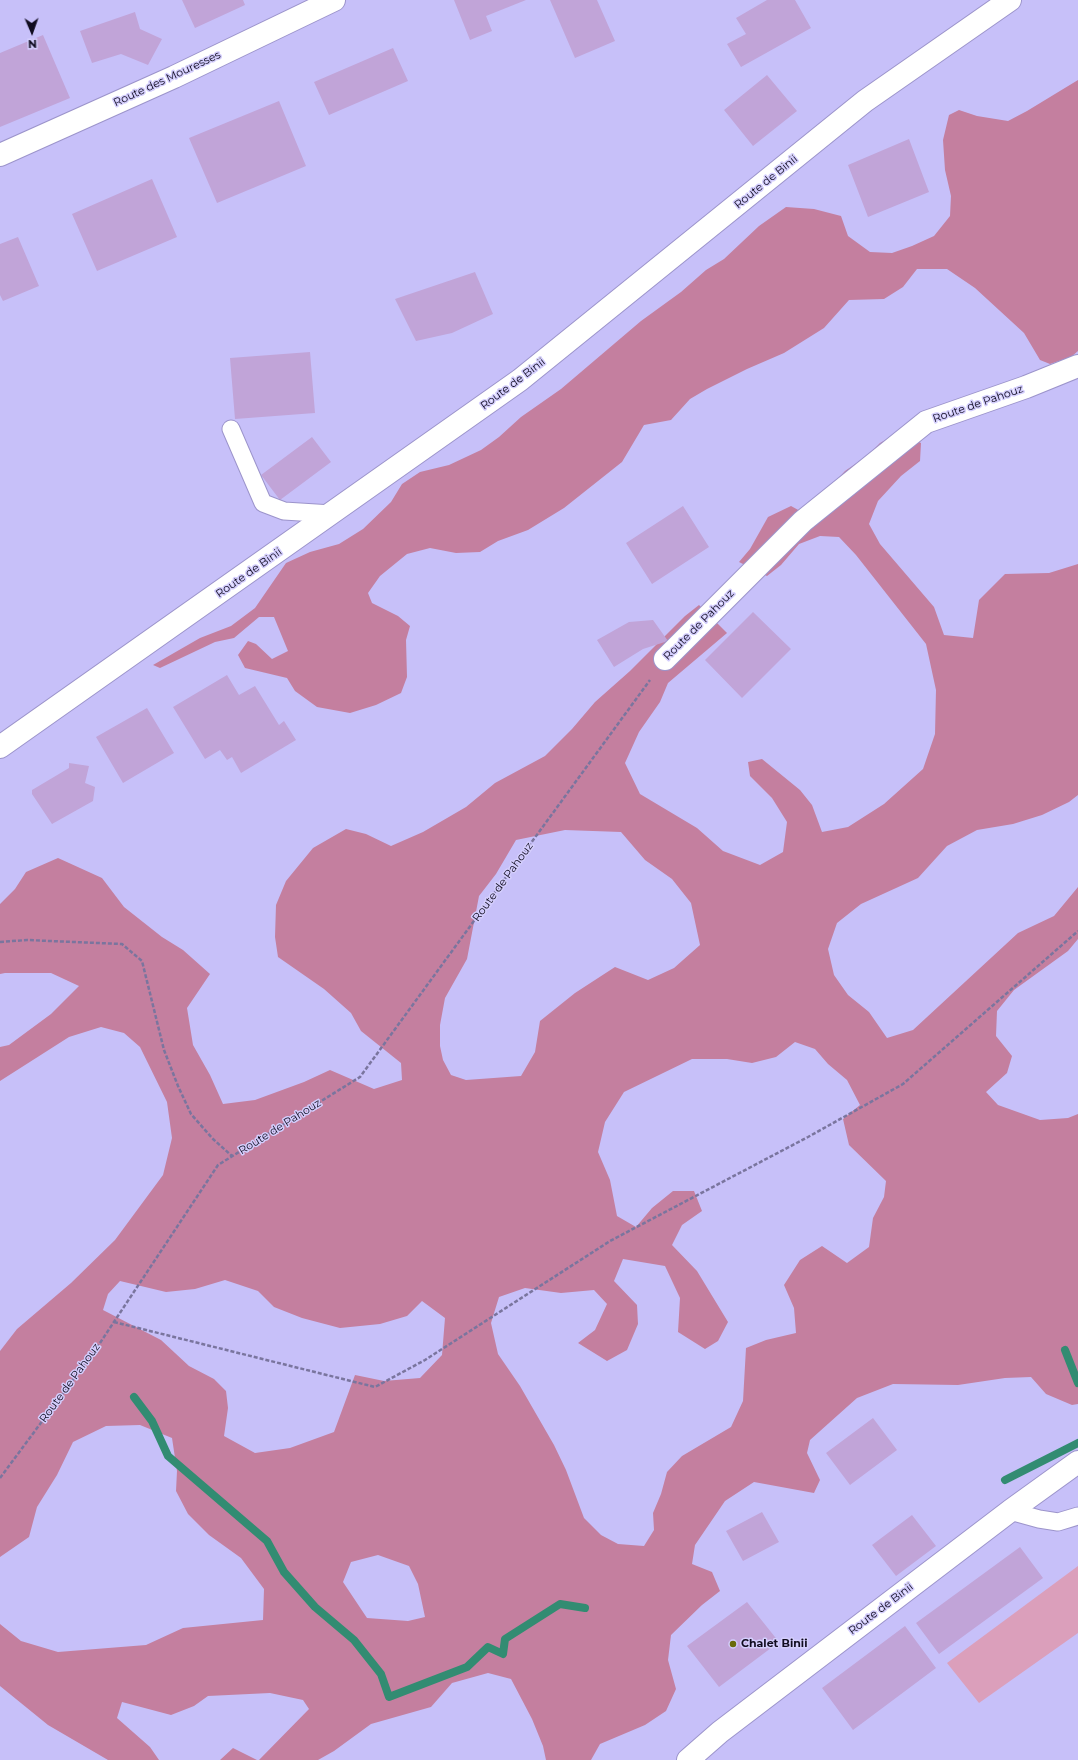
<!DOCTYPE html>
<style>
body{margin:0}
#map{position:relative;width:1078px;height:1760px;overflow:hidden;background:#c7c0f9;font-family:Montserrat,sans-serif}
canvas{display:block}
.north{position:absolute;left:12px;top:12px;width:40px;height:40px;-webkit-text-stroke:3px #d4cefd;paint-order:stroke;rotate:178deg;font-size:11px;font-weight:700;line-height:16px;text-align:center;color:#100c20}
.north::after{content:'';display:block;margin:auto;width:14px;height:18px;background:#100c20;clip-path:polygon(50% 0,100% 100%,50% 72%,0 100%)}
</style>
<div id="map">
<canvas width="1078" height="1760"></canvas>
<div class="north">N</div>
</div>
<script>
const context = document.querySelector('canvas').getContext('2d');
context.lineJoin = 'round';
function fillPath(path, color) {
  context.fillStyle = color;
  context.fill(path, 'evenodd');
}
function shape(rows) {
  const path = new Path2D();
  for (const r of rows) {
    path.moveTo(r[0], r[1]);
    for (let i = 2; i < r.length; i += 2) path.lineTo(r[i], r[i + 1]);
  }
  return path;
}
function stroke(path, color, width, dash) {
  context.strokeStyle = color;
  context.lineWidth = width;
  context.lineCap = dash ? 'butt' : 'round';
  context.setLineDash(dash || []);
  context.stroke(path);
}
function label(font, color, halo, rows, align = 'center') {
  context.font = font + ' Montserrat,sans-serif';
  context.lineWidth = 3;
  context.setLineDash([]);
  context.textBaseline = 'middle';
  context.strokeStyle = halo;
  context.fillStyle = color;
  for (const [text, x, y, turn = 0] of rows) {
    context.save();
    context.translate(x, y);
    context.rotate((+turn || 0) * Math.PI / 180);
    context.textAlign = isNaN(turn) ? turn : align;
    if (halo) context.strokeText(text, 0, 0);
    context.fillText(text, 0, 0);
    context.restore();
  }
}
fillPath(shape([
 [1078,1566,1078,1633,979,1703,947,1663]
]), '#db9fbb');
fillPath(shape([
 [1078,80,1078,351,1071,357,1050,364,1040,360,1024,333,975,288,947,269,917,269,903,287,884,299,849,300,824,328,784,353,747,369,707,389,690,399,671,420,644,425,622,462,564,508,528,530,498,541,480,552,456,553,430,548,407,554,380,576,368,593,372,603,398,616,410,626,406,640,407,677,401,693,376,705,350,713,317,707,295,691,287,678,245,668,238,655,248,641,256,644,272,659,288,651,274,617,259,617,234,638,215,642,160,668,153,665,200,638,231,626,255,608,286,563,310,552,339,544,363,529,391,502,402,484,420,472,449,465,481,450,499,437,521,417,561,389,641,321,681,292,706,270,724,259,759,226,786,207,814,209,841,216,848,236,870,252,892,253,912,246,934,236,950,216,951,196,945,170,943,140,949,115,959,110,977,116,1008,121,1027,111],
 [900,432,921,443,920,461,901,476,878,501,869,524,880,544,934,607,944,635,973,638,979,600,1005,574,1049,573,1078,564,1078,795,1069,802,1042,815,1013,824,977,830,947,846,918,878,861,904,837,923,828,949,834,975,848,995,869,1012,887,1038,913,1030,1018,933,1054,916,1078,887,1078,939,1068,951,1014,990,997,1011,996,1036,1012,1056,1007,1073,986,1092,998,1105,1040,1120,1068,1118,1078,1114,1078,1404,1072,1405,1046,1394,1031,1377,1005,1378,958,1385,893,1384,857,1398,810,1440,807,1453,820,1480,814,1493,754,1482,725,1501,695,1545,692,1564,712,1572,720,1591,702,1605,671,1635,668,1660,676,1689,666,1711,645,1725,600,1744,591,1760,546,1760,543,1746,532,1719,511,1679,488,1673,452,1683,431,1707,371,1724,334,1751,318,1760,259,1760,309,1709,303,1700,270,1693,208,1696,194,1706,171,1715,122,1702,117,1718,150,1747,159,1760,108,1760,48,1725,0,1686,0,1624,21,1641,58,1652,146,1645,183,1628,263,1620,264,1589,241,1558,209,1535,188,1514,176,1491,177,1471,172,1438,140,1425,106,1426,73,1442,57,1475,37,1507,29,1537,0,1557,0,1351,17,1329,71,1283,115,1240,163,1175,172,1138,167,1102,140,1047,124,1033,101,1027,69,1037,0,1081,0,1047,9,1045,51,1014,79,986,51,973,5,973,0,974,0,904,15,889,26,872,58,858,102,878,124,907,162,937,183,950,210,974,187,1008,193,1045,210,1075,223,1104,255,1100,304,1082,330,1070,374,1089,402,1080,401,1063,361,1031,351,1013,324,989,278,957,275,937,276,905,286,881,313,848,346,829,366,834,391,846,423,832,466,807,495,783,545,756,572,729,595,702,630,671,685,616,699,605,727,633,668,683,660,702,639,732,625,763,640,794,697,828,723,851,760,865,783,852,787,822,772,798,750,776,748,762,762,759,800,790,812,805,822,832,848,827,884,804,923,769,935,734,936,690,926,644,856,555,839,537,820,536,799,544,781,565,767,576,739,562,750,549,768,517,791,506,820,522,832,510,835,482,845,471,867,456,880,443],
 [565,830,621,832,645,860,672,879,691,903,700,945,674,968,648,980,615,967,575,993,540,1021,535,1052,521,1076,466,1080,451,1075,443,1060,440,1046,440,1025,445,998,467,959,479,896,496,874,516,840],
 [795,1042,815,1049,828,1064,847,1080,860,1105,843,1119,849,1145,886,1181,884,1197,873,1218,869,1247,847,1263,822,1246,800,1260,784,1285,794,1308,796,1333,766,1340,746,1348,743,1401,731,1427,682,1456,667,1472,661,1494,653,1513,654,1530,644,1546,618,1544,601,1535,584,1518,566,1470,554,1445,520,1386,498,1354,491,1323,499,1297,525,1288,561,1293,594,1290,607,1304,595,1330,578,1343,607,1361,627,1350,638,1324,637,1305,614,1281,623,1259,665,1266,680,1298,678,1332,705,1349,718,1341,728,1322,697,1271,672,1245,682,1225,702,1211,694,1191,673,1191,652,1208,636,1227,617,1216,610,1180,598,1152,605,1122,624,1092,692,1059,727,1059,752,1063,776,1057],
 [225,1280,258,1291,274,1307,302,1318,340,1328,380,1324,407,1316,422,1301,445,1318,442,1355,420,1378,384,1381,355,1375,334,1432,290,1448,255,1453,224,1436,228,1408,226,1391,214,1379,189,1366,161,1340,103,1310,108,1294,120,1281,166,1292,195,1289],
 [378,1555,409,1566,418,1584,425,1617,408,1621,367,1618,343,1582,351,1562],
 [233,1748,257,1760,220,1760]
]), '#c47f9f');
stroke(shape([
 [1065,1350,1078,1383],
 [134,1397,152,1421,168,1456,267,1541,284,1572,315,1607,354,1640,381,1674,389,1697,467,1667,488,1647,503,1654,505,1639,560,1604,585,1608],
 [1005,1480,1078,1443]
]), '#328c72', 8);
fillPath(shape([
 [182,0,243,0,245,5,195,28],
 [454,0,526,0,486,16,492,31,470,40],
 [550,0,597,0,615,41,575,58],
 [767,0,795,0,811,28,741,67,727,44,746,34,736,18],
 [135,12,140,29,162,39,148,65,121,54,92,63,80,31],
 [43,35,70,98,0,127,0,53],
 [393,48,408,81,329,115,314,82],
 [767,75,797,111,753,146,724,110],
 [279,101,306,166,217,203,189,138],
 [909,139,929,192,868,217,848,165],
 [152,179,177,237,97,271,72,214],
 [18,237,39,286,3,301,0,295,0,244],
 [475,272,493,314,452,333,416,341,395,299],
 [310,352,315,413,235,419,230,358],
 [312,437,331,462,280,500,261,475],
 [683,506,709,547,652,584,626,543],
 [753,612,791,649,742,698,705,660],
 [653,620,668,641,643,649,614,667,597,640,629,622],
 [227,675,239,695,255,686,279,725,284,721,296,740,241,773,232,757,227,760,220,750,205,759,173,707],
 [147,708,174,753,123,783,96,737],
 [69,763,89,766,85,783,95,787,93,801,52,824,32,794,32,790,69,768],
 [873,1418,897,1450,850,1485,826,1453],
 [762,1512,779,1542,743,1561,726,1531],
 [912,1515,936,1546,896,1576,872,1545],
 [1020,1547,1043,1578,939,1654,916,1623],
 [747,1602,779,1642,719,1687,687,1646],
 [905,1626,936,1668,853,1730,822,1688]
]), '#c1a4d8');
const service = shape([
 [231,429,263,503,284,511,332,514],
 [1010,1511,1039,1519,1058,1522,1078,1516]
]);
const minor = shape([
 [0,155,174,77,334,0],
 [665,659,803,521,926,422,1026,387,1078,366]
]);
const tertiary = shape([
 [0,747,520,380,865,101,1010,0],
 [688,1760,720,1732,1010,1511,1078,1462]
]);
stroke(service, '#9c94cb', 19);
stroke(minor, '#9c94cb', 24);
stroke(tertiary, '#9c94cb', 24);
stroke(shape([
 [0,942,27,940,122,944,142,961,164,1050,178,1086,191,1114,213,1139,232,1156],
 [114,1322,375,1387,425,1360,610,1241,808,1137,903,1084,1078,931],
 [0,1478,98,1346,218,1165,360,1077,650,680]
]), '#7a759e', 2.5, [4, 2]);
stroke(service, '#fff', 17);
stroke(minor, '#fff', 22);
stroke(tertiary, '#fff', 22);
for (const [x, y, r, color] of [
 [733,1644,4,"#6a6b09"]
]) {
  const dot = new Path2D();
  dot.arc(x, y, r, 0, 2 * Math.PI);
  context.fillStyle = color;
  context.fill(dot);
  stroke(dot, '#d4cefd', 1.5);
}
label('11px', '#100c20', '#d4cefd', [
 ["Route des Mouresses",167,79,-25],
 ["Route de Binii",766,182,-39],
 ["Route de Binii",513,384,-37],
 ["Route de Pahouz",978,404,-19],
 ["Route de Binii",249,573,-35],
 ["Route de Pahouz",699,625,-45],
 ["Route de Pahouz",503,882,-54],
 ["Route de Pahouz",280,1127,-32],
 ["Route de Pahouz",70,1383,-54],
 ["Route de Binii",881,1609,-37]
]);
label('bold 11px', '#100c20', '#d4cefd', [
 ["Chalet Binii",741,1644]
], 'left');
</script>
